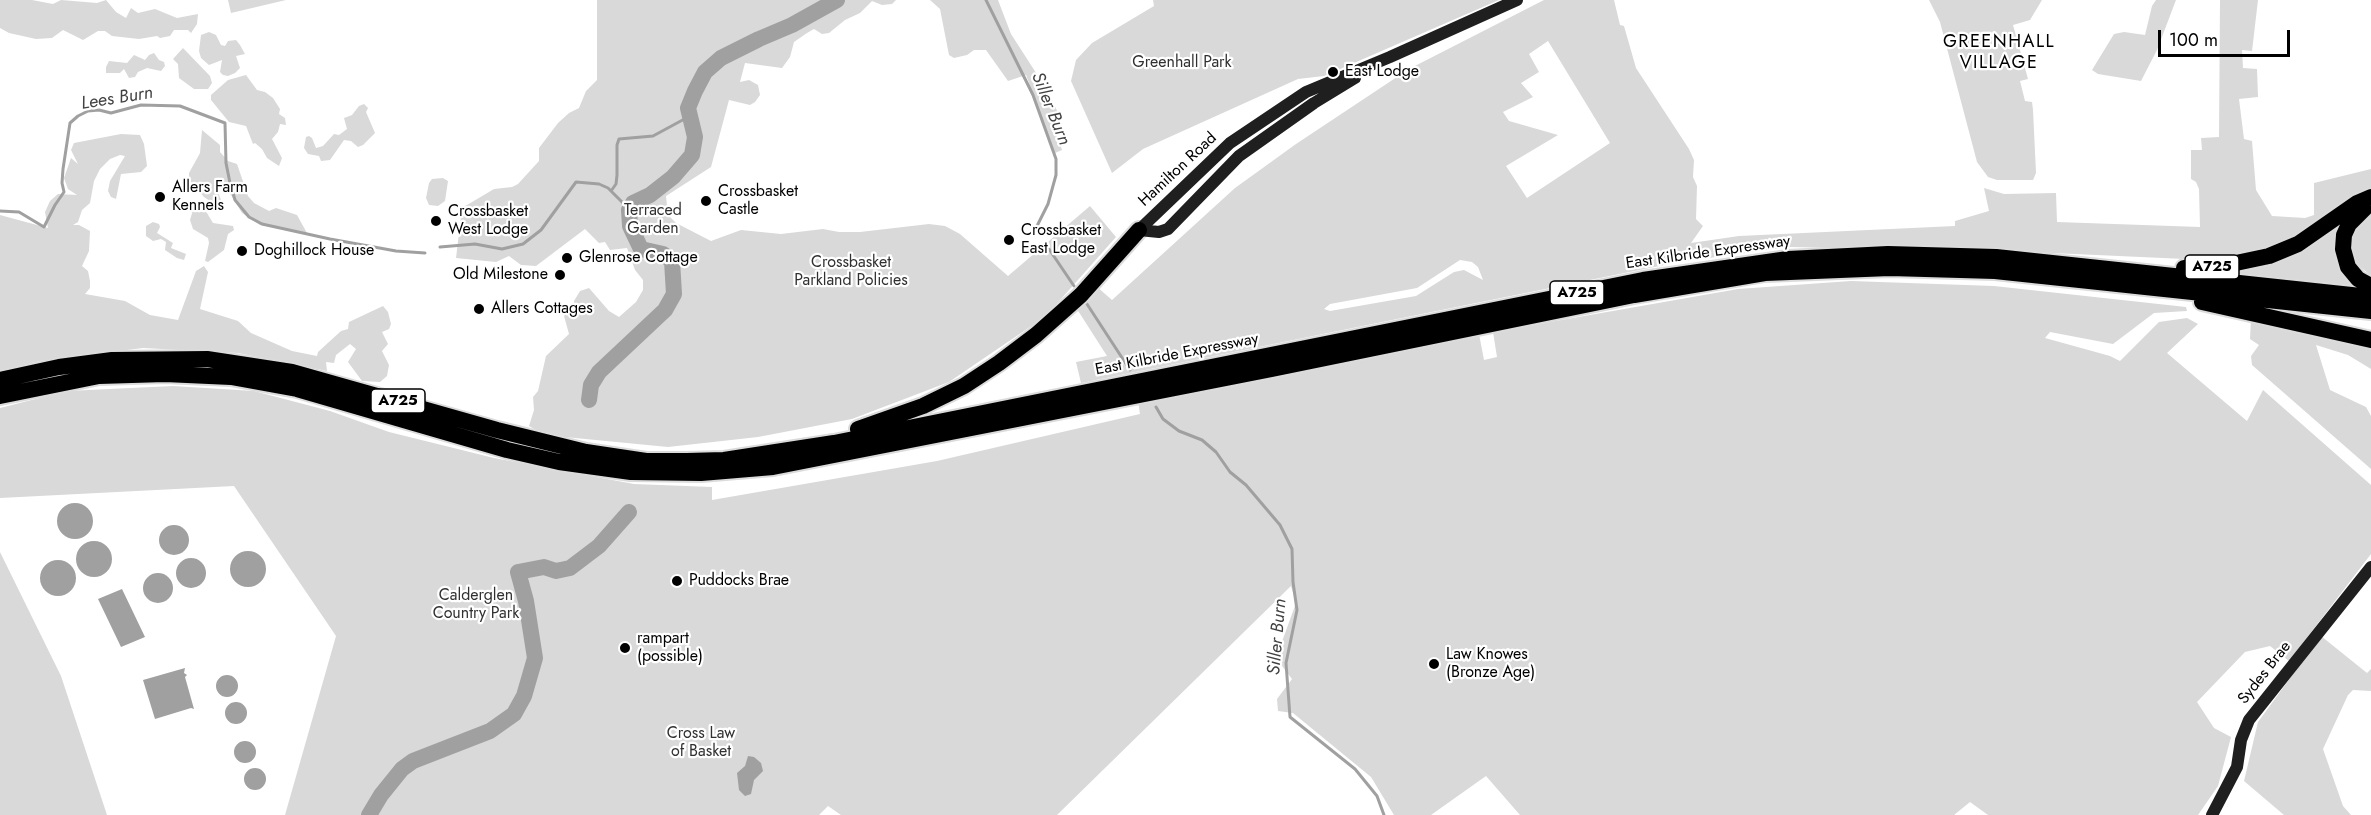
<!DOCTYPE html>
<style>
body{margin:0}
#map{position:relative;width:2371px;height:815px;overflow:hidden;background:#fff;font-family:Jost,sans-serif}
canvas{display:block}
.scale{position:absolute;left:2158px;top:30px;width:132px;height:27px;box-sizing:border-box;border:3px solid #000;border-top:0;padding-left:8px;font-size:18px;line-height:21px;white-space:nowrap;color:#000;-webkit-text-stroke:4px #fff;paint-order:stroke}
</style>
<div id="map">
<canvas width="2371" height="815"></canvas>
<div class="scale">100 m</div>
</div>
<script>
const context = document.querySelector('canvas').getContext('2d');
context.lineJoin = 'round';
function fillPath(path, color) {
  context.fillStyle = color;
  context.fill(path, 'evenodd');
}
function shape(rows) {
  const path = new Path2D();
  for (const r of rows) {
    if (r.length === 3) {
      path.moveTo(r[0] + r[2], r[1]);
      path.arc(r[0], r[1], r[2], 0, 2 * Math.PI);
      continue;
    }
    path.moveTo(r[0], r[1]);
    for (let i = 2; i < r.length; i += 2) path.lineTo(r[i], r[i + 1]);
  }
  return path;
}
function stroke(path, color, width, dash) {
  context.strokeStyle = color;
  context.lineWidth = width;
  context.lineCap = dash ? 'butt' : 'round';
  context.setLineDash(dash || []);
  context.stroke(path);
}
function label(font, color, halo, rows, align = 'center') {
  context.font = font + ' Jost,sans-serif';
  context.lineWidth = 4.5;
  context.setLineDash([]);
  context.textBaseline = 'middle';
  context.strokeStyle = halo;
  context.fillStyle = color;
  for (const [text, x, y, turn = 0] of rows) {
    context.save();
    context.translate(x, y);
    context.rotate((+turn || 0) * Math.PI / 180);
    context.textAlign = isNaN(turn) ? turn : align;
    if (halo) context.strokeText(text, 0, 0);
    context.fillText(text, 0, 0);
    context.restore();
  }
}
fillPath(shape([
 [0,0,32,0,53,4,61,0,97,3,106,0,116,12,126,18,131,8,138,13,155,9,177,18,198,14,197,24,191,33,188,30,174,30,170,36,160,38,157,36,139,39,112,36,105,31,98,31,83,40,63,30,52,38,36,39,9,33,0,28],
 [228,0,286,0,231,13],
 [597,0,896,0,892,4,882,5,872,1,860,13,845,20,829,33,822,34,814,29,807,33,794,42,790,57,782,68,745,63,740,82,749,80,758,85,760,95,755,102,750,105,729,100,711,167,666,196,668,215,676,223,711,241,741,230,781,234,823,229,839,232,860,232,929,224,945,226,960,234,1008,276,1090,206,1116,237,1046,316,949,382,852,419,758,437,668,447,544,435,529,426,534,410,533,397,538,391,546,356,569,334,564,316,568,309,576,310,574,301,580,291,589,288,609,311,619,317,636,302,643,290,643,280,635,270,627,248,610,250,605,242,599,243,585,229,536,266,521,265,509,256,496,262,456,258,462,208,494,189,512,187,518,184,539,161,539,148,558,123,569,113,579,108,586,91,597,80],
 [930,0,998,0,1011,34,1049,93,1058,113,1064,133,1057,135,1062,150,1055,153,1026,75,1008,81,986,50,974,50,967,55,954,58,949,55,940,9],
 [1153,0,1499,0,1324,76,1298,79,1143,149,1112,173,1071,81,1076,60,1092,43,1154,6],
 [1544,0,1614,0,1620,25,1624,26,1636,68,1689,149,1694,160,1693,177,1697,186,1696,219,1703,226,1691,243,1739,236,1955,226,1955,221,1989,211,1984,188,2004,194,2056,193,2057,222,2200,227,2199,189,2196,182,2191,179,2191,150,2202,150,2201,138,2219,137,2220,0,2258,0,2252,51,2242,50,2243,68,2257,69,2258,97,2239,99,2244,139,2252,141,2256,190,2272,216,2305,218,2314,215,2314,183,2371,169,2371,189,2298,235,2266,250,2221,259,2185,259,2030,252,1790,247,1679,262,1081,383,1076,362,1107,356,1075,306,1096,286,1112,300,1235,188,1296,144,1409,69],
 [1548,41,1610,143,1527,198,1506,166,1558,135,1509,121,1503,112,1533,97,1521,83,1539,72,1529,54],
 [1460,260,1472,262,1478,267,1483,280,1464,270,1454,272,1416,296,1330,311,1324,309,1330,304,1417,288],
 [1929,0,2042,0,2030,20,2013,25,2028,79,2020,81,2025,101,2032,102,2033,110,2036,173,2033,180,1997,180,1988,177,1977,162,1940,22],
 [2156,0,2176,0,2157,50,2141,81,2098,74,2092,70,2114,34,2124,32,2145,35,2152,6],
 [209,32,216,35,221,45,225,46,228,41,236,40,240,45,245,54,236,56,240,68,235,73,228,76,223,75,220,72,222,60,209,65,201,58,199,51,201,35],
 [183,48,210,76,212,83,208,89,194,89,179,78,178,64,173,59],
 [154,53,159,60,164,62,165,66,161,71,147,68,138,72,135,77,129,78,124,69,120,73,106,73,106,67,109,61,127,63,134,55,145,60,149,55],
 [246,75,257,90,265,92,273,98,280,109,279,114,285,118,286,125,280,124,278,132,272,139,282,158,279,166,267,158,262,149,255,143,253,144,246,126,229,122,211,100,211,95,228,80],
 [364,104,368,108,366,112,375,133,363,145,358,147,351,141,344,140,330,160,321,161,319,156,308,154,304,148,306,137,309,136,312,138,316,148,323,146,334,134,339,135,347,129,344,118,352,115,359,106],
 [202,130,220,145,220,152,228,161,237,164,248,196,254,203,269,211,276,208,297,215,307,233,260,225,242,213,225,185,219,186,218,192,223,205,216,205,204,197,189,180,189,173,200,153],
 [121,134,140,135,144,144,147,166,141,172,121,174,116,199,111,197,108,191,110,181,125,156,120,155,110,159,100,169,94,181,90,203,82,210,78,222,73,225,79,225,90,231,89,251,82,266,88,271,90,281,90,288,85,294,125,301,150,315,178,320,196,271,204,266,208,272,200,309,238,321,251,333,292,351,317,356,318,352,341,331,348,329,349,322,383,306,388,312,391,324,389,329,382,332,388,344,382,351,389,365,387,376,380,382,362,381,348,362,356,349,350,344,336,355,334,363,326,362,327,371,238,353,143,348,40,361,0,371,0,215,48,228,45,212,50,201,58,194,77,195,68,189,64,178,71,158,78,164,71,150,74,143],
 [443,178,448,181,445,201,438,206,429,205,426,198,429,183,432,179],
 [200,208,207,213,213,223,233,226,234,230,228,234,224,250,208,262,205,261,209,243,208,238,193,229,190,220,193,210],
 [2371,215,2371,276,2355,262,2351,249,2352,239,2362,221],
 [2340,220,2358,282,2356,289,2222,274],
 [153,222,159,224,160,227,157,233,173,243,171,248,186,254,184,260,177,258,165,250,166,242,161,239,153,241,146,236,146,226],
 [1851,281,1994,286,2186,307,2187,311,2154,313,2113,344,2050,332,2045,338,2110,356,2120,361,2159,322,2187,318,2198,324,2167,353,2247,421,2263,390,2371,485,2371,554,2289,661,2270,646,2245,652,2197,702,2214,728,2231,737,2218,786,2198,815,1988,815,1970,802,1954,815,1520,815,1486,776,1431,815,1394,815,1371,777,1293,713,1278,711,1277,699,1292,679,1276,658,1296,603,1291,586,1057,815,841,815,828,806,819,815,285,815,336,636,234,486,0,498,0,408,67,391,173,386,254,391,330,411,389,432,494,458,634,484,712,487,712,500,937,461,1140,414,1138,401,1479,334,1484,360,1497,357,1493,332,1738,289],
 [2251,319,2371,347,2371,369,2348,355,2316,345,2330,390,2366,407,2371,416,2371,469,2252,365,2251,356,2259,345,2250,339],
 [0,552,61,676,107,815,0,815],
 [2321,636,2367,673,2371,669,2371,691,2353,690,2348,695,2323,749,2343,806,2351,815,2284,815,2244,781,2258,722]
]), '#d9d9d9');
fillPath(shape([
 [75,521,18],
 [174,540,15],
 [94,559,18],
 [248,569,18],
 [191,573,15],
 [58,578,18],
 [158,588,15],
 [122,589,145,637,121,647,98,599],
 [185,668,184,673,187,675,185,677,194,709,191,708,155,719,143,680],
 [227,686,11],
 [236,713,11],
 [245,752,11],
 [748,756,754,757,761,763,763,771,754,780,751,794,745,796,739,790,737,773,745,766],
 [255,779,11]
]), '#a0a0a0');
stroke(shape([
 [986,0,1033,95,1056,159,1056,175,1048,204,1037,226,1038,233],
 [611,191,616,184,617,175,617,145,619,139,653,136,690,116],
 [0,211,19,212,44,227,55,205,64,192,62,183,63,169,70,123,78,116,88,111,99,110,111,113,141,105,180,106,225,123,226,163,230,183,235,200,249,217,262,224,330,239,396,251,425,253],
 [440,247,475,244,502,249,523,244,541,230,576,182,599,184,608,188,623,203,633,203],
 [1049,249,1074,286],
 [1085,301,1130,370],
 [1156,407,1163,419,1179,431,1202,440,1216,452,1230,472,1246,485,1280,525,1292,549,1293,582,1297,610,1286,663,1290,717,1355,769,1377,796,1384,815]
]), '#a0a0a0', 3);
stroke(shape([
 [589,400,591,385,599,372,665,310,674,294,672,261,663,254,641,249,630,226,629,210,633,203,650,195,673,177,692,155,695,137,688,108,695,91,705,72,721,58,759,39,792,25,837,0],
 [369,815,381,795,402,769,413,761,490,731,514,714,524,696,535,658,526,601,518,572,544,567,556,571,570,568,599,546,629,512]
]), '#a0a0a0', 16);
const highway = shape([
 [2365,208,2349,224,2344,235,2343,249,2348,267,2358,279,2371,286],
 [2184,268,2217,267,2269,256,2298,244,2357,203,2371,197],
 [2202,302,2371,340],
 [0,380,59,367,112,360,207,359,292,372,497,430,586,452,646,461,687,461,724,460,834,443,1643,280,1788,259,1888,254,1996,257,2371,297],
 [0,396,99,376,165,374,231,377,297,389,507,450,559,462,631,472,701,473,773,467,1272,369,1634,295,1765,273,1890,268,1995,271,2371,311],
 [858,429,923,406,964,386,999,363,1036,335,1081,295,1139,230]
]);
stroke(highway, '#dbdbdb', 20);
stroke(shape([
 [1139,230,1230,143,1306,92,1390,57,1517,0],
 [1139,230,1159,232,1168,229,1239,156,1314,103,1355,78],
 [2212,815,2237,767,2241,740,2249,720,2371,567]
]), '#1f1f1f', 12);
stroke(highway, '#000', 16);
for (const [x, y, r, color] of [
 [1333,72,6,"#000"],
 [160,197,6,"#000"],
 [706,201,6,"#000"],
 [436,221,6,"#000"],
 [1009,240,6,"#000"],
 [242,251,6,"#000"],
 [567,258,6,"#000"],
 [560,275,6,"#000"],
 [479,309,6,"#000"],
 [677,581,6,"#000"],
 [625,648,6,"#000"],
 [1434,664,6,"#000"]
]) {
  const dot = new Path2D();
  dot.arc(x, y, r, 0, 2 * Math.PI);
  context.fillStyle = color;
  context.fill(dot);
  stroke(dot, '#fff', 2);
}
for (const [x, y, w] of [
 [2212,267,54],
 [1577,293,54],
 [398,401,54]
]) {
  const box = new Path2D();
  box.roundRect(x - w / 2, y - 12, w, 24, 4.5);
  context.fillStyle = '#fff';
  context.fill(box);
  stroke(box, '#000', 1.5);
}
label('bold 15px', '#000', null, [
 ["A725",2212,267],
 ["A725",1577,293],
 ["A725",398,401]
]);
label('16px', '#303030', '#fff', [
 ["Greenhall Park",1182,63],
 ["Terraced",653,211],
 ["Garden",653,229],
 ["Crossbasket",851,263],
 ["Parkland Policies",851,281],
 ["Calderglen",476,596],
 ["Country Park",476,614],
 ["Cross Law",701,734],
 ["of Basket",701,752]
]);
label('16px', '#000', '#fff', [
 ["East Lodge",1345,72],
 ["Allers Farm",172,188],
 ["Kennels",172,206],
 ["Crossbasket",718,192],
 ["Castle",718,210],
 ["Crossbasket",448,212],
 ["West Lodge",448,230],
 ["Crossbasket",1021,231],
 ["East Lodge",1021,249],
 ["Doghillock House",254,251],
 ["Glenrose Cottage",579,258],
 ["Old Milestone",548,275,"right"],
 ["Allers Cottages",491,309],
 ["Puddocks Brae",689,581],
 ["rampart",637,639],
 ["(possible)",637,657],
 ["Law Knowes",1446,655],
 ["(Bronze Age)",1446,673]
], 'left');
label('16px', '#000', '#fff', [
 ["Hamilton Road",1178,170,-43],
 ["East Kilbride Expressway",1708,253,-8],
 ["East Kilbride Expressway",1177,355,-11],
 ["Sydes Brae",2265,673,-52]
]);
context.letterSpacing = '1.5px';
label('18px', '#000', '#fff', [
 ["GREENHALL",1999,43],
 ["VILLAGE",1999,64]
]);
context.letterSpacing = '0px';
label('italic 18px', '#414141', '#fff', [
 ["Lees Burn",117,99,-9],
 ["Siller Burn",1050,109,68],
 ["Siller Burn",1278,637,-85]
]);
</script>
